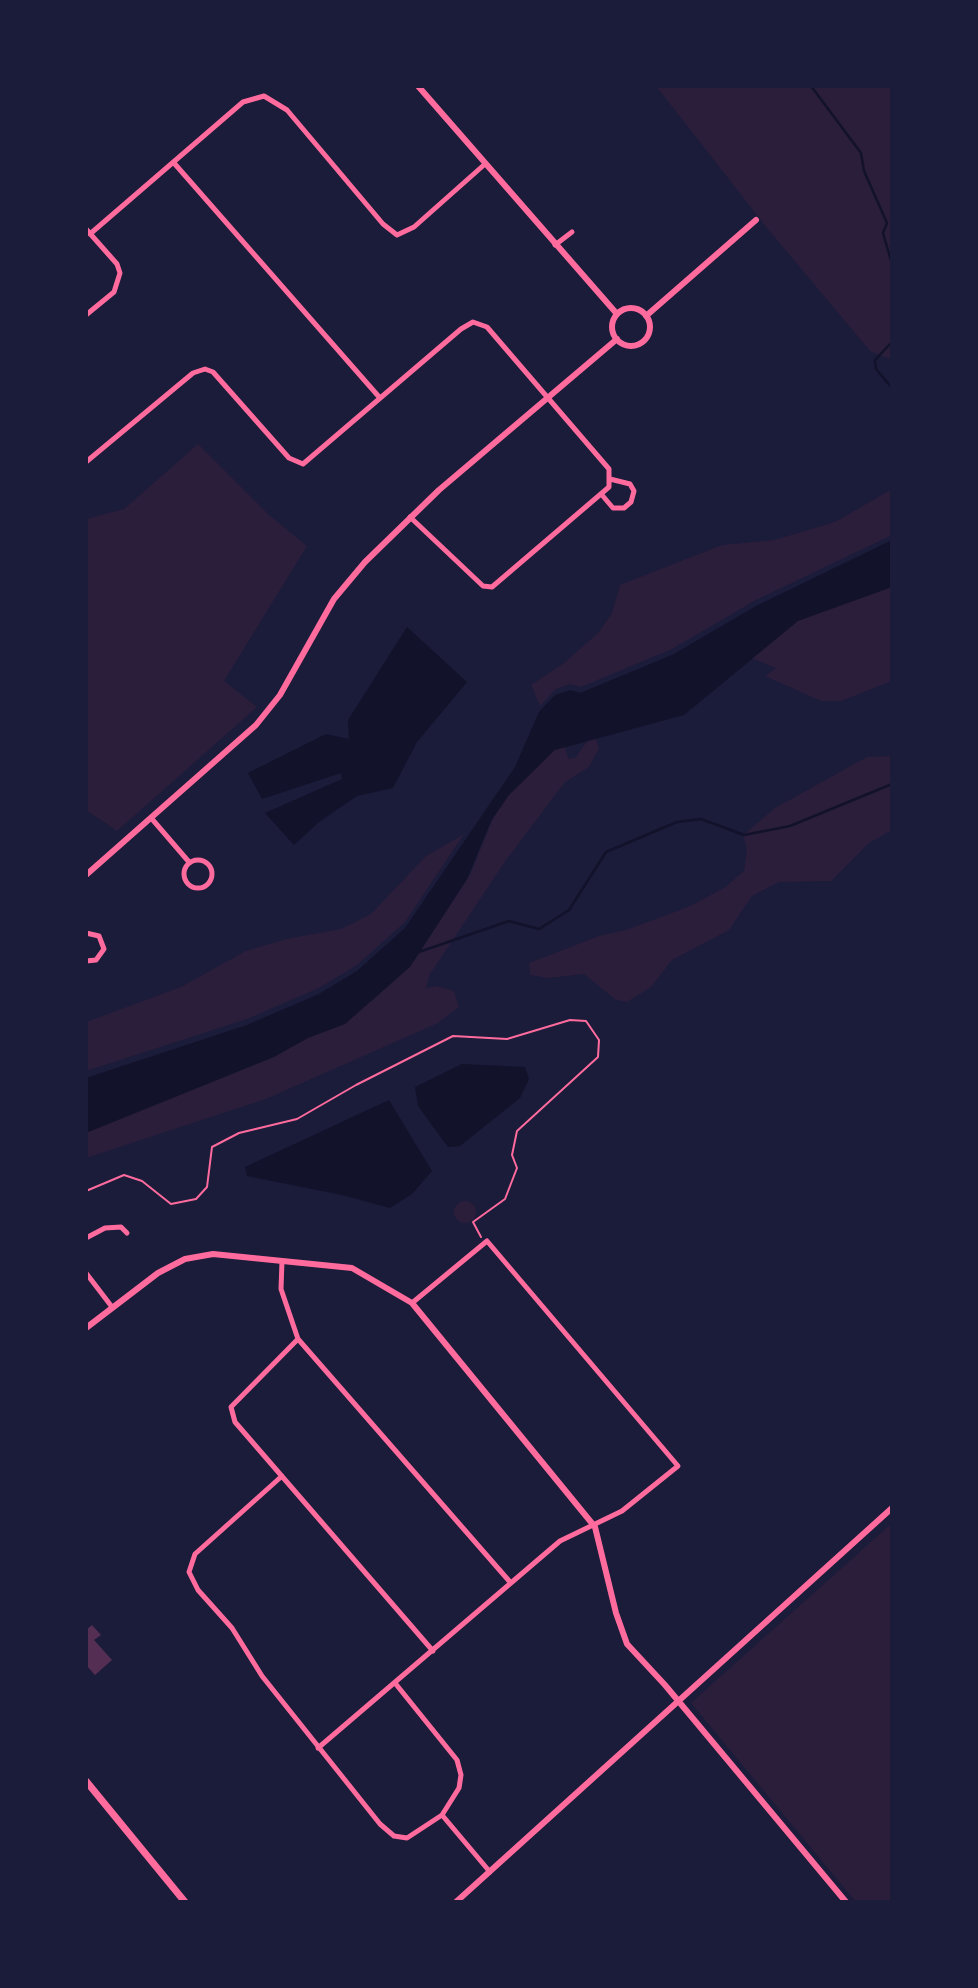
<!DOCTYPE html>
<style>
body{margin:0}
#map{position:relative;width:978px;height:1988px;overflow:hidden;background:#1b1b3a;font-family:Barlow,sans-serif}
canvas{display:block}
.frame{position:absolute;inset:0;border:88px solid #1b1b3a;pointer-events:none}
</style>
<div id="map">
<canvas width="978" height="1988"></canvas>
<div class="frame"></div>
</div>
<script>
const context = document.querySelector('canvas').getContext('2d');
context.lineJoin = 'round';
function fillPath(path, color) {
  context.fillStyle = color;
  context.fill(path, 'evenodd');
}
function shape(rows) {
  const path = new Path2D();
  for (const r of rows) {
    if (r.length === 3) {
      path.moveTo(r[0] + r[2], r[1]);
      path.arc(r[0], r[1], r[2], 0, 2 * Math.PI);
      continue;
    }
    path.moveTo(r[0], r[1]);
    for (let i = 2; i < r.length; i += 2) path.lineTo(r[i], r[i + 1]);
  }
  return path;
}
function stroke(path, color, width, dash) {
  context.strokeStyle = color;
  context.lineWidth = width;
  context.lineCap = dash ? 'butt' : 'round';
  context.setLineDash(dash || []);
  context.stroke(path);
}
fillPath(shape([
 [656,86,892,86,890,359,870,351,767,228],
 [198,444,269,515,307,546,224,681,257,707,117,831,86,810,86,519,124,509],
 [892,489,892,535,756,600,672,649,581,687,570,684,556,689,540,706,531,685,564,663,599,632,612,613,620,585,722,545,774,540,835,522],
 [892,582,892,681,841,701,821,701,765,676,776,668,748,657,799,617],
 [595,735,599,748,589,767,565,782,504,863,430,974,426,988,436,986,454,991,459,1007,438,1023,266,1099,86,1158,86,1131,373,1000,413,962,470,875,494,816,511,791,556,746,564,746,569,759,575,758,591,736],
 [892,756,892,830,869,843,831,881,779,882,752,896,729,930,672,960,651,987,627,1002,616,1000,584,974,549,978,530,975,529,963,599,936,626,930,688,907,724,888,744,871,747,849,743,835,775,808,867,757],
 [464,834,405,922,357,965,319,988,247,1019,86,1071,86,1022,181,987,246,951,286,939,341,929,371,914,426,856],
 [465,1212,11],
 [892,1523,892,1902,856,1902,691,1703]
]), '#2a1e3b');
fillPath(shape([
 [892,540,892,587,798,621,684,715,555,750,509,795,491,821,467,879,410,967,345,1024,308,1038,274,1057,86,1133,86,1078,247,1025,319,994,357,971,405,928,515,767,539,712,555,695,570,690,580,693,672,655,756,606],
 [407,627,467,682,417,742,393,788,357,796,319,822,294,845,265,813,342,779,341,773,262,799,248,773,326,734,349,739,348,720],
 [462,1064,525,1067,529,1079,520,1098,460,1146,448,1147,418,1106,415,1087],
 [389,1100,432,1171,412,1194,390,1208,342,1195,247,1176,245,1167]
]), '#12122b');
stroke(shape([
 [811,86,861,153,864,171,887,223,883,233,892,264],
 [892,342,875,360,876,369,892,388],
 [416,953,509,921,539,929,569,910,606,852,677,822,701,819,744,835,790,826,892,784]
]), '#12122b', 2.5);
fillPath(shape([
 [92,1625,101,1635,94,1640,112,1660,95,1675,86,1665,86,1630]
]), '#542f53');
stroke(shape([
 [86,1191,124,1175,142,1181,171,1204,196,1199,207,1187,212,1147,239,1133,297,1119,356,1085,453,1036,507,1039,570,1020,586,1021,599,1040,598,1057,517,1131,512,1155,517,1168,505,1199,473,1222,481,1237]
]), '#ff6b9d', 2);
stroke(shape([
 [174,163,380,398],
 [86,229,117,264,120,273,114,292,86,315],
 [90,234,243,102,264,96,287,110,383,224,397,235,414,227,485,164],
 [555,245,572,232],
 [86,462,193,373,205,369,213,372,289,458,303,464,461,329,473,322,487,327,609,469,609,487,492,587,483,586,410,517],
 [602,495,613,508,624,508,631,502,634,491,630,484,610,479],
 [152,819,189,862],
 [198,874,14],
 [86,933,99,936,104,949,96,960,86,961],
 [86,1238,105,1228,121,1227,127,1233],
 [282,1261,281,1289,298,1339,510,1582],
 [86,1273,112,1307],
 [298,1339,231,1407,235,1422,433,1651],
 [282,1476,195,1554,189,1572,198,1590,232,1628,262,1676,380,1824,394,1836,407,1838,442,1815,459,1788,461,1775,457,1760,395,1683],
 [318,1748,560,1541,622,1511,678,1466,487,1241,412,1303],
 [442,1815,490,1872]
]), '#ff6b9d', 5);
stroke(shape([
 [418,86,617,314],
 [631,327,19],
 [646,316,756,220],
 [86,875,256,725,280,695,334,599,365,562,439,490,617,339],
 [86,1328,158,1273,185,1259,213,1254,352,1268,412,1303,595,1527,616,1613,627,1644,665,1685,846,1902],
 [456,1902,892,1508]
]), '#ff6b9d', 6);
stroke(shape([
 [86,1781,185,1902]
]), '#ff6b9d', 7);
</script>
